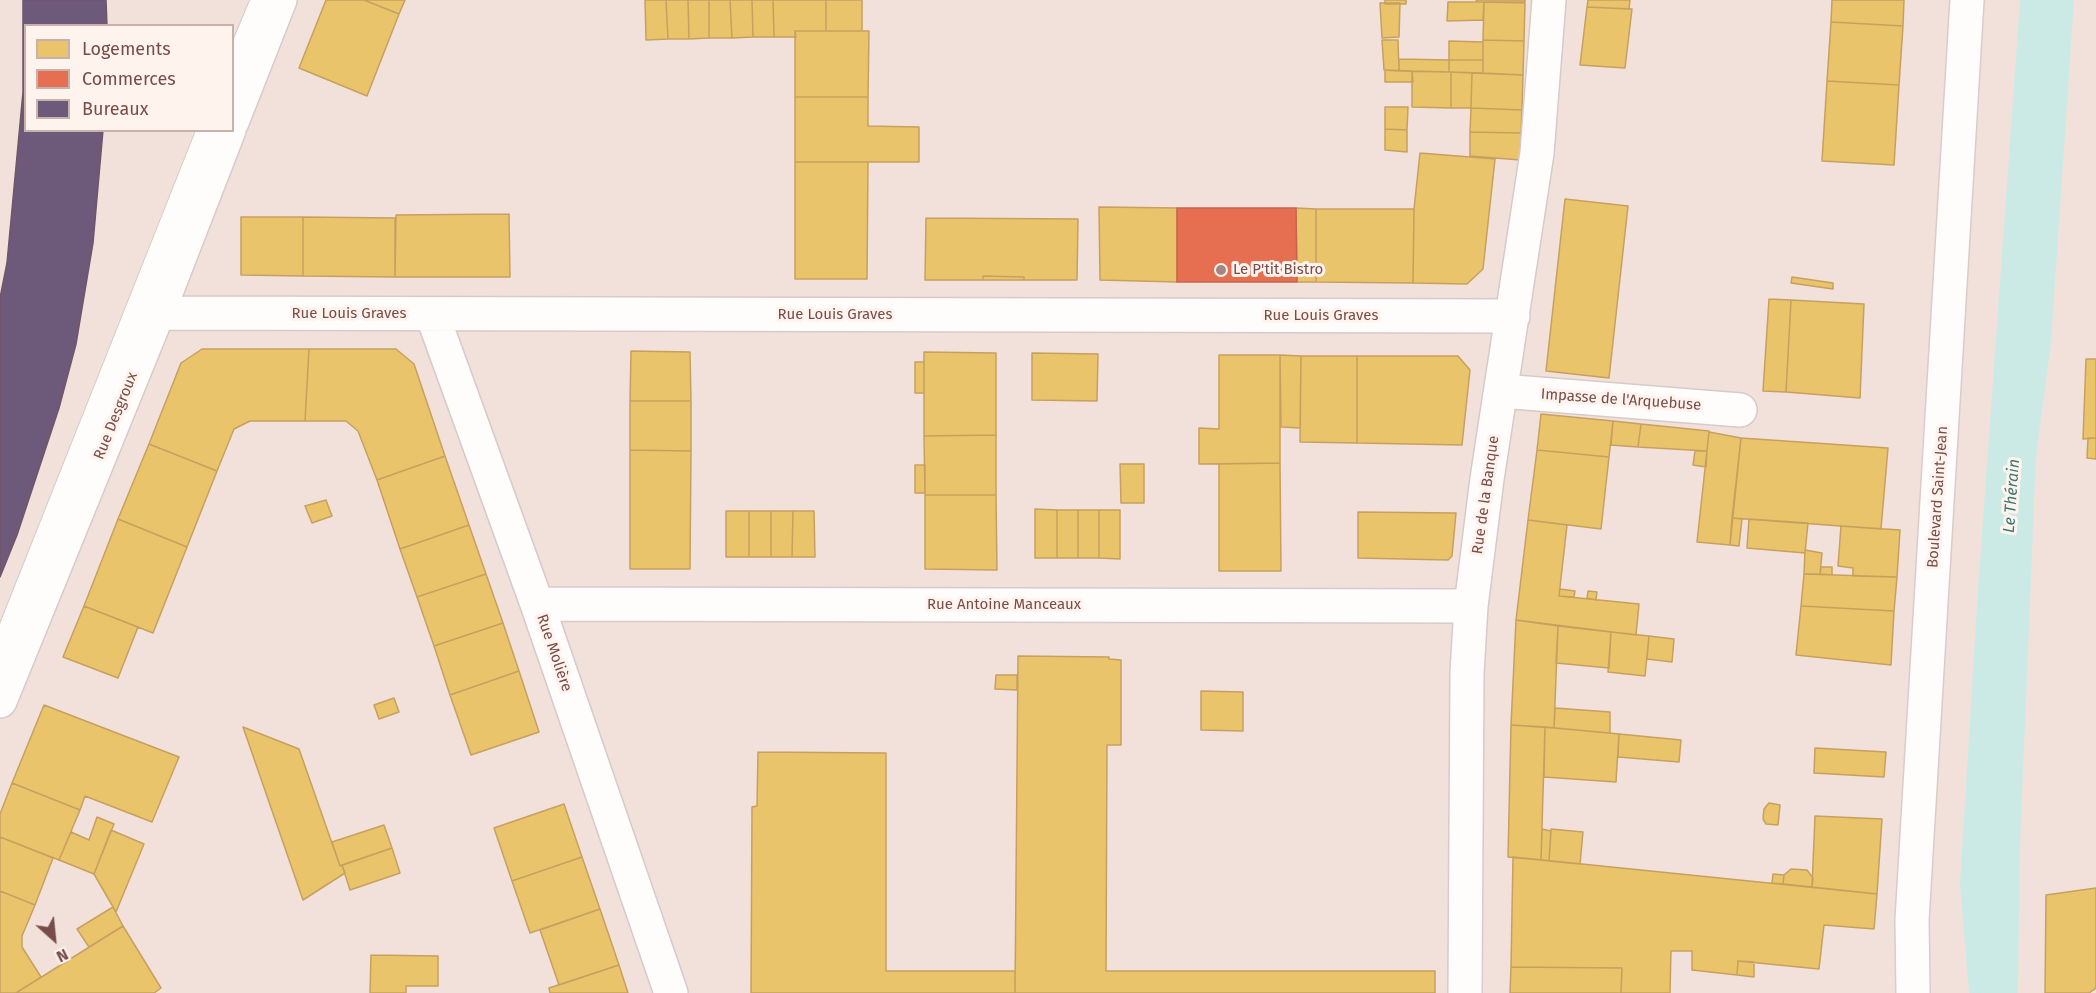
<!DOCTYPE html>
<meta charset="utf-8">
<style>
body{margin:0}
#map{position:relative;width:2096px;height:993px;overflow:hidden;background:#f8efeb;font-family:"Fira Sans",sans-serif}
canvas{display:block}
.legend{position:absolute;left:24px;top:24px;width:210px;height:108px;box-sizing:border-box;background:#fff3ee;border:2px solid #c9b1ac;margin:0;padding:8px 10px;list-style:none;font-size:18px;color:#784d49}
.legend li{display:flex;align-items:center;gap:12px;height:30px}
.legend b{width:30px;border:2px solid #c9b1ac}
.north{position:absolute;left:24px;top:909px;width:60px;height:60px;-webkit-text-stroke:4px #fff3ee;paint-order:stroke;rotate:153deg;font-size:16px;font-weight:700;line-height:24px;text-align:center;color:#784d49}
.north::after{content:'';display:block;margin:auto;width:21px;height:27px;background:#784d49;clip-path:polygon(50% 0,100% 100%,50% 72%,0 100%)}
</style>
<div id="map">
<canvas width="2096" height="993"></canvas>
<ul class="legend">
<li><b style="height:16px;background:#e9c46a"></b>Logements</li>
<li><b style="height:16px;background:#e76f51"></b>Commerces</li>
<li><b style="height:16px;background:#6d597a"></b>Bureaux</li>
</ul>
<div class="north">N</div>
</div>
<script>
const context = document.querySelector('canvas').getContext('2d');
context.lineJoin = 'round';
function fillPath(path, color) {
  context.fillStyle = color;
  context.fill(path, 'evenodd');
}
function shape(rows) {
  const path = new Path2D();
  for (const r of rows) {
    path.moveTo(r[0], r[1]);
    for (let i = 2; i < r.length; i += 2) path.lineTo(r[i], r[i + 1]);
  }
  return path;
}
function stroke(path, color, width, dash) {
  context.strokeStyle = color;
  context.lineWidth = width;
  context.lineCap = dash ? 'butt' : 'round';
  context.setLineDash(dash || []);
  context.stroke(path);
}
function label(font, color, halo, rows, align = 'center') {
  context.font = font + ' "Fira Sans",sans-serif';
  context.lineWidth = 6;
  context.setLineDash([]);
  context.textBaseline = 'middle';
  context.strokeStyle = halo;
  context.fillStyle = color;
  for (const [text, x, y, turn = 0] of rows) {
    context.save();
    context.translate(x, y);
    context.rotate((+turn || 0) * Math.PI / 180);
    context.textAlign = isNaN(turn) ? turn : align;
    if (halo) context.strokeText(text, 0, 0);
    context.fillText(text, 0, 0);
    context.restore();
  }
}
fillPath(shape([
 [0,0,2096,0,2096,993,0,993],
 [26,26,232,26,232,130,26,130]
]), '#f2e1da');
fillPath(shape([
 [2020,0,2074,0,2051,343,2036,457,2020,845,2018,993,1969,993,1960,883,1978,590]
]), '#cceae5');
const homes = shape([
 [326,0,364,0,399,14,367,96,299,68,326,0],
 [364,0,405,0,399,14,364,0],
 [645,0,666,0,668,39,646,40,645,0],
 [666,0,688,0,689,39,668,39,666,0],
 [688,0,709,0,709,38,689,39,688,0],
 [709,0,730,0,732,38,709,38,709,0],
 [730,0,752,0,753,37,732,38,730,0],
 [752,0,773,0,774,37,753,37,752,0],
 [773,0,826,0,826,31,795,31,796,37,774,37,773,0],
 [826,0,862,0,862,31,826,31,826,0],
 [1385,0,1406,0,1406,4,1385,4,1385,0],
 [1476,0,1525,0,1525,2,1477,2,1476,0],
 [1588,0,1630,0,1629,9,1587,7,1588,0],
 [1832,0,1904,0,1903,26,1831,22,1832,0],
 [1448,2,1484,2,1483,20,1447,21,1448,2],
 [1484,2,1525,3,1524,41,1483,40,1484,2],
 [1380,3,1400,3,1399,37,1382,38,1380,3],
 [1587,7,1632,9,1625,68,1580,65,1587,7],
 [1831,22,1903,26,1899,85,1827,81,1831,22],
 [795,31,869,31,868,97,795,97,795,31],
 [1382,40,1398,40,1399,71,1384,70,1382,40],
 [1483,40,1524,41,1523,75,1483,73,1483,40],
 [1449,41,1483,42,1483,60,1449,60,1449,41],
 [1399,59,1449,60,1449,72,1399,71,1399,59],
 [1449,60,1483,60,1483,73,1449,72,1449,60],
 [1385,70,1412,71,1413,82,1385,82,1385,70],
 [1412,71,1451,72,1451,108,1412,107,1412,71],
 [1451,72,1472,73,1471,108,1451,108,1451,72],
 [1472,73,1523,75,1522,110,1471,108,1472,73],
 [1827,81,1899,85,1894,165,1822,161,1827,81],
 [795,97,868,97,868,126,919,127,919,162,795,162,795,97],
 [1385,107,1408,107,1407,130,1385,129,1385,107],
 [1471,108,1522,110,1521,133,1470,132,1471,108],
 [1385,129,1407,130,1407,152,1385,150,1385,129],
 [1470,132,1521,133,1520,160,1470,156,1470,132],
 [1420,153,1495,159,1483,269,1467,284,1413,283,1414,209,1420,153],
 [795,162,868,162,867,279,795,279,795,162],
 [1565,199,1628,206,1609,378,1546,371,1565,199],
 [1099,207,1177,208,1177,282,1100,280,1099,207],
 [1296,208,1316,209,1316,282,1297,282,1296,208],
 [1316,209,1414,209,1413,283,1316,282,1316,209],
 [509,214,510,277,395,277,396,215,509,214],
 [241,217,303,217,303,276,241,275,241,217],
 [303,217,395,218,395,277,303,276,303,217],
 [926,218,1078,219,1077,280,1024,280,1024,277,983,276,983,280,925,280,926,218],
 [983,276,1024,277,1024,280,983,280,983,276],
 [1792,277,1833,283,1833,289,1791,283,1792,277],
 [1769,299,1791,300,1786,392,1763,391,1769,299],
 [1791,300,1864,304,1860,398,1786,392,1791,300],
 [202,349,309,349,305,421,250,421,234,429,217,471,149,444,181,363,202,349],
 [309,349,396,349,414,364,445,456,377,480,358,431,346,421,305,421,309,349],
 [631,351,690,352,691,401,630,401,631,351],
 [924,352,996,353,996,435,924,436,924,352],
 [1032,353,1098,354,1097,401,1032,400,1032,353],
 [1219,355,1280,355,1280,463,1199,464,1199,428,1219,429,1219,355],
 [1280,355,1301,356,1300,428,1281,427,1280,355],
 [1301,356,1357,356,1357,443,1300,442,1301,356],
 [1357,356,1458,356,1470,370,1462,445,1357,443,1357,356],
 [2086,359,2096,359,2096,438,2083,439,2086,359],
 [915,362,924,362,924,393,915,393,915,362],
 [630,401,691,401,691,451,630,450,630,401],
 [1541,414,1613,421,1609,457,1537,450,1541,414],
 [1613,421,1641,424,1638,447,1611,445,1613,421],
 [1641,424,1709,431,1707,451,1638,447,1641,424],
 [1709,432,1741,438,1730,545,1697,542,1709,432],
 [996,435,996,495,925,495,924,436,996,435],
 [1741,438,1888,448,1881,529,1732,518,1741,438],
 [2088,438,2096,438,2096,459,2087,458,2088,438],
 [149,444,217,471,187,547,118,519,149,444],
 [630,450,691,451,690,569,630,569,630,450],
 [1537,450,1609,457,1601,529,1528,520,1537,450],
 [1695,451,1707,451,1706,467,1693,465,1695,451],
 [445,456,469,525,400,549,377,480,445,456],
 [1280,463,1281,571,1219,571,1219,464,1280,463],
 [1120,464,1144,464,1144,503,1121,503,1120,464],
 [915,465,925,465,925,493,915,493,915,465],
 [925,495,996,495,997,570,925,569,925,495],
 [326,500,332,516,312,523,305,506,326,500],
 [1035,509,1057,510,1057,558,1035,558,1035,509],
 [1057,510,1078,510,1078,558,1057,558,1057,510],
 [1078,510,1099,510,1099,558,1078,558,1078,510],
 [1099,510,1120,510,1120,559,1099,558,1099,510],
 [726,511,749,511,749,557,726,557,726,511],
 [749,511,771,511,771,557,749,557,749,511],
 [771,511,793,511,792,557,771,557,771,511],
 [793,511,814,511,815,557,792,557,793,511],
 [1358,512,1456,513,1452,556,1448,560,1358,558,1358,512],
 [1732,518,1742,519,1739,546,1730,545,1732,518],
 [118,519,187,547,153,633,84,606,118,519],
 [1749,519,1808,523,1805,553,1747,548,1749,519],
 [1528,520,1567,525,1559,596,1639,604,1636,635,1516,620,1528,520],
 [469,525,486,574,417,597,400,549,469,525],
 [1841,526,1900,530,1897,577,1853,576,1853,568,1838,566,1841,526],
 [1805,550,1822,553,1820,574,1804,574,1805,550],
 [1821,567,1832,567,1832,575,1820,574,1821,567],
 [486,574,503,623,434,646,417,597,486,574],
 [1804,574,1897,577,1894,611,1801,606,1804,574],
 [1560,589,1575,591,1574,597,1559,596,1560,589],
 [1588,591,1597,592,1596,600,1587,598,1588,591],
 [84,606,138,627,118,678,63,657,84,606],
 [1801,606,1894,611,1891,665,1796,655,1801,606],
 [1516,620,1558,626,1554,728,1511,725,1516,620],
 [503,623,519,671,450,695,434,646,503,623],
 [1558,626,1611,632,1609,668,1556,663,1558,626],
 [1611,632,1649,636,1645,676,1608,672,1611,632],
 [1649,636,1674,639,1672,662,1647,659,1649,636],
 [1018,656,1109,657,1109,659,1121,660,1121,745,1107,745,1106,971,1435,971,1435,993,1015,993,1018,656],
 [519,671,539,732,471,755,450,695,519,671],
 [996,675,1017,675,1017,690,995,689,996,675],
 [1201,691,1243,692,1243,731,1201,730,1201,691],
 [394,698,399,712,379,719,374,705,394,698],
 [44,705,179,757,152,822,85,796,80,810,12,783,44,705],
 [1555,708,1610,712,1610,733,1554,728,1555,708],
 [1511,725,1545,727,1541,860,1508,857,1511,725],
 [243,727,299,749,340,866,342,865,345,873,303,900,243,727],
 [1545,727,1619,734,1616,782,1544,777,1545,727],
 [1619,734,1681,740,1679,762,1618,757,1619,734],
 [1815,748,1886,752,1884,777,1814,773,1815,748],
 [758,752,886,753,886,971,1015,971,1015,993,751,993,752,807,757,806,758,752],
 [12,783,80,810,59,860,0,837,0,814,12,783],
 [1769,803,1780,805,1778,825,1766,824,1763,819,1764,809,1769,803],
 [564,804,582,857,512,881,494,828,564,804],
 [1815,816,1882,819,1877,894,1812,887,1815,816],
 [97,817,114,824,94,874,59,860,71,832,89,840,97,817],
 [384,825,392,848,340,866,332,842,384,825],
 [1542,829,1551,831,1549,861,1541,860,1542,829],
 [1551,829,1583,832,1580,864,1549,861,1551,829],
 [111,830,144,844,116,912,94,874,111,830],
 [0,837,53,858,35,905,0,891,0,837],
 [392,848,400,873,350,890,342,865,392,848],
 [582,857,600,909,530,933,512,881,582,857],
 [1513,857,1877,894,1874,929,1824,925,1819,969,1738,961,1737,975,1692,970,1692,951,1671,951,1670,993,1621,993,1622,968,1511,967,1513,857],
 [1791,869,1807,870,1813,878,1812,887,1783,884,1784,875,1791,869],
 [1773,874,1784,875,1783,884,1772,883,1773,874],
 [2096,888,2096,988,2089,993,2045,993,2046,895,2096,888],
 [0,891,35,905,22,936,22,947,41,977,16,993,0,993,0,891],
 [113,907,123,926,89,947,77,929,113,907],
 [600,909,619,965,559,985,540,930,600,909],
 [123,926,161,988,154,993,16,993,123,926],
 [371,955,438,956,438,986,406,986,406,993,370,993,371,955],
 [1738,961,1754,962,1754,977,1737,975,1738,961],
 [619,965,628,993,550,993,549,988,619,965],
 [1511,967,1622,968,1621,993,1510,993,1511,967]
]);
fillPath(homes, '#e9c46a');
stroke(homes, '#c7a060', 1.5);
const shops = shape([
 [1177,208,1296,208,1297,282,1177,282,1177,208]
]);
fillPath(shops, '#e76f51');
stroke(shops, '#c6654f', 1.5);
const offices = shape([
 [23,0,106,0,107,26,26,26,26,130,103,130,93,243,76,344,59,408,17,535,0,577,0,298,7,263,23,92,23,0]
]);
fillPath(offices, '#6d597a');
stroke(offices, '#70556b', 1.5);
const service = shape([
 [232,69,261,0],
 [0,651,207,130]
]);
const minor = shape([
 [232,122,280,0],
 [158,313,1513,316],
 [432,314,537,604,671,993],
 [1501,391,1740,410],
 [537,604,1471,606],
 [0,701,158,313,229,130],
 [1465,993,1467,673,1471,606,1487,479,1537,153,1549,0]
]);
const secondary = shape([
 [1913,993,1912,920,1967,0]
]);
stroke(service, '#d6cbc8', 22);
stroke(minor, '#d6cbc8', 36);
stroke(secondary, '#d9ccc9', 36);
stroke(service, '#fefdfc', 20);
stroke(minor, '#fefdfc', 33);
stroke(secondary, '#fefdfc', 33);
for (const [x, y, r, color] of [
 [1221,270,6,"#a58682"]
]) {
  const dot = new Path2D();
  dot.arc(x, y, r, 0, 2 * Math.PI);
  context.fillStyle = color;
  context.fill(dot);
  stroke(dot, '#fff3ee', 2);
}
label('15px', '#784d49', '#fff3ee', [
 ["Le P'tit Bistro",1233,270]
], 'left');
label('15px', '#784d49', '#fff3ee', [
 ["Rue Louis Graves",349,314],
 ["Rue Louis Graves",835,315],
 ["Rue Louis Graves",1321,316],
 ["Impasse de l'Arquebuse",1621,400,4],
 ["Rue Desgroux",116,416,-68],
 ["Rue de la Banque",1486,495,-82],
 ["Boulevard Saint-Jean",1938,497,-86],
 ["Rue Antoine Manceaux",1004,605],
 ["Rue Molière",554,653,71]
]);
label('italic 16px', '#397770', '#fff3ee', [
 ["Le Thérain",2012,496,-86]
]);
</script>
